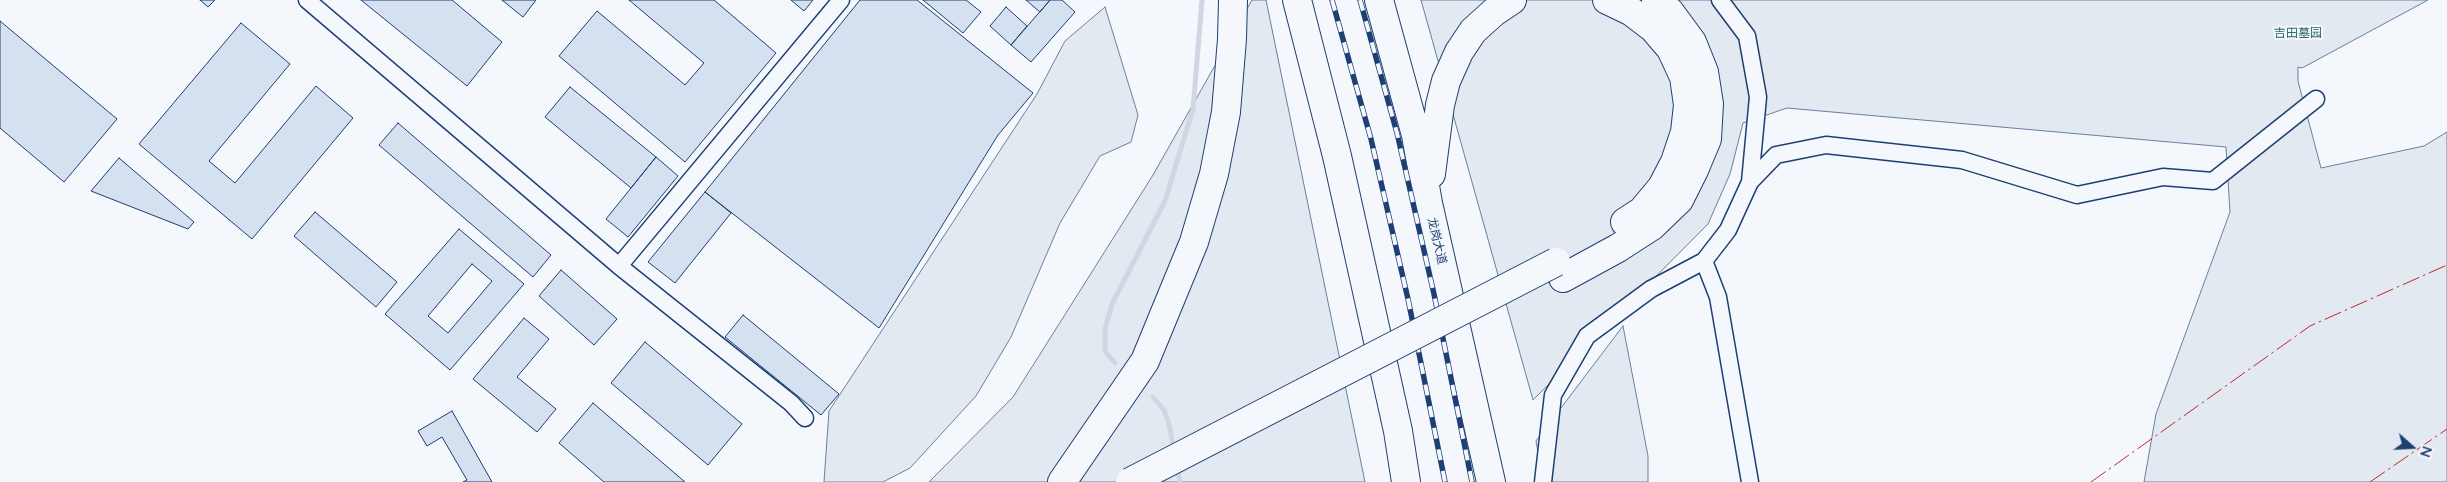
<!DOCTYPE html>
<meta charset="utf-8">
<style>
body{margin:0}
#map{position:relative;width:2447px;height:482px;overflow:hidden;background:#f4f7fb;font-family:Lato,sans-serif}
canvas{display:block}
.north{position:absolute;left:2387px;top:422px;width:50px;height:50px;-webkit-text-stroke:4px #f4f7fb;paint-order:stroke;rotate:109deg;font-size:14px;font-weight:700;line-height:20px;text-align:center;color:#1d3f73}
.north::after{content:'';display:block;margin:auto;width:18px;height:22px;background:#1d3f73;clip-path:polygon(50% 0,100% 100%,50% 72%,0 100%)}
</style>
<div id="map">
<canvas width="2447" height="482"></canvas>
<div class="north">N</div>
</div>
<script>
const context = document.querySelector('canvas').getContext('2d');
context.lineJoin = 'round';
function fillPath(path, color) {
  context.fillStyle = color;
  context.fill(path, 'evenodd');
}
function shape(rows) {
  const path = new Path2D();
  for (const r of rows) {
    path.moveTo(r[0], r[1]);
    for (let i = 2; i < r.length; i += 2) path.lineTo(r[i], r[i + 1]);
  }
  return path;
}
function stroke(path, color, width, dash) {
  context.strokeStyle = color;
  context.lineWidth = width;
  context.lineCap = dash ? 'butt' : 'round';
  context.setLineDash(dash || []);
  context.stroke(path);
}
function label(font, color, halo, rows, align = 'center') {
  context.font = font + ' Lato,"Noto Sans SC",sans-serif';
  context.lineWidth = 4;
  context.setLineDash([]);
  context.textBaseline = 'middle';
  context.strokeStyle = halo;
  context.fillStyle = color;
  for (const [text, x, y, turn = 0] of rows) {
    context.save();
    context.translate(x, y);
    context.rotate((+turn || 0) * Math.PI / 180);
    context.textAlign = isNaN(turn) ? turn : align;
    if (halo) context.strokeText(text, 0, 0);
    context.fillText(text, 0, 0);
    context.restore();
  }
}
const green = shape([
 [1252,0,1266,0,1365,482,929,482,1013,397,1153,175,1252,0],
 [1421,0,2428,0,2302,68,2298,67,2298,81,2321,168,2424,146,2447,132,2447,482,2144,482,2156,414,2230,212,2226,147,1787,108,1743,123,1730,174,1708,224,1533,400,1421,0],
 [1105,7,1138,115,1131,142,1100,156,1060,223,1011,337,976,396,910,468,883,482,824,482,829,411,1037,94,1065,41,1105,7],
 [1623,326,1648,456,1648,482,1543,482,1536,441,1623,326]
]);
fillPath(green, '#e3e9f0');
stroke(green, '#687fa3', 1);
stroke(shape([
 [1115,363,1105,351,1105,329,1112,304,1165,201,1193,109,1202,0],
 [1153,397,1164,410,1169,424,1174,450],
 [1177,468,1180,482]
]), '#cfd7e4', 5);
const building = shape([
 [200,0,215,0,208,7,200,0],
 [361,0,452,0,502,42,467,86,361,0],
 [502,0,536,0,523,17,502,0],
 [629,0,714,0,776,53,685,162,559,56,597,11,685,85,704,63,629,0],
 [791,0,813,0,804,11,791,0],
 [860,0,917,0,1033,93,998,135,879,328,705,192,860,0],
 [923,0,966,0,981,12,963,33,923,0],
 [1026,0,1050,0,1040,12,1026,0],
 [1050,0,1062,0,1075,12,1031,62,1011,45,1050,0],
 [1006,7,1027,26,1011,45,990,26,1006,7],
 [0,21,117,119,64,182,0,128,0,21],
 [241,23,290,64,209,161,235,183,316,86,353,118,252,239,139,144,241,23],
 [570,87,656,157,631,188,545,117,570,87],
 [398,123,551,255,533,277,379,145,398,123],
 [656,157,678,176,628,237,606,219,656,157],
 [119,158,194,222,188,229,91,191,119,158],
 [705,192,731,213,675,283,648,262,705,192],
 [315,212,397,282,376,307,294,236,315,212],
 [459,229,524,284,450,370,385,314,459,229],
 [472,264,492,281,448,333,428,316,472,264],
 [561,270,617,319,594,345,539,296,561,270],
 [743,315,839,394,821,415,725,337,743,315],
 [524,318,549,339,517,377,556,409,537,432,473,379,524,318],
 [645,342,742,424,708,465,611,383,645,342],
 [593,403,685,482,604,482,559,443,593,403],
 [452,411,492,482,463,482,467,480,442,437,427,446,418,431,452,411]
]);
fillPath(building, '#d5e0f0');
stroke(building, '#1d3f73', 1);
const street = shape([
 [307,0,619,266,791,403,805,418],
 [1720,0,1747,36,1758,97,1750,182],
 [1704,261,1718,297,1750,482],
 [619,266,841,0],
 [1543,482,1553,395,1587,336,1651,289,1704,261,1728,230,1750,182,1776,155,1826,145,1962,160,2077,195,2163,177,2213,181,2316,99]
]);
const highway = shape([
 [1297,0,1337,156,1398,431,1406,482],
 [1379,0,1416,135,1428,203,1491,482],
 [1607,0,1632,12,1653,28,1671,49,1684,77,1688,105,1685,132,1675,162,1662,187,1642,211,1625,222],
 [1431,174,1440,105,1446,81,1459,52,1473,31,1494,12,1512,0],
 [1563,278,1618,248,1652,226,1679,200,1694,170,1707,139,1709,104,1704,72,1692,42,1670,12,1656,0],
 [1062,482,1145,361,1194,242,1214,174,1226,112,1232,39,1233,0]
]);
stroke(street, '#1d3f73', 19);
stroke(highway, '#1d3f73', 30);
stroke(street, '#f4f7fb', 16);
stroke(highway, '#f4f7fb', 28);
const rail = shape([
 [1332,0,1371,139,1408,299,1445,482],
 [1360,0,1397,133,1434,294,1472,482]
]);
stroke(rail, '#1d3f73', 5.5);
stroke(rail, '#f4f7fb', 4, [11]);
const highwayBridge = shape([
 [1130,482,1556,262]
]);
stroke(highwayBridge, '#1d3f73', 30, []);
stroke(highwayBridge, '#f4f7fb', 28);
stroke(shape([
 [2091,482,2310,326,2447,265],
 [2370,482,2447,429]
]), '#c62828', 1, [18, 4, 2.5, 4]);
label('12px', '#2c6c60', '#f4f7fb', [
 ["吉田墓园",2298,33]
]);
label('12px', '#1d3f73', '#f4f7fb', [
 ["龙岗大道",1437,241,77]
]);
</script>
